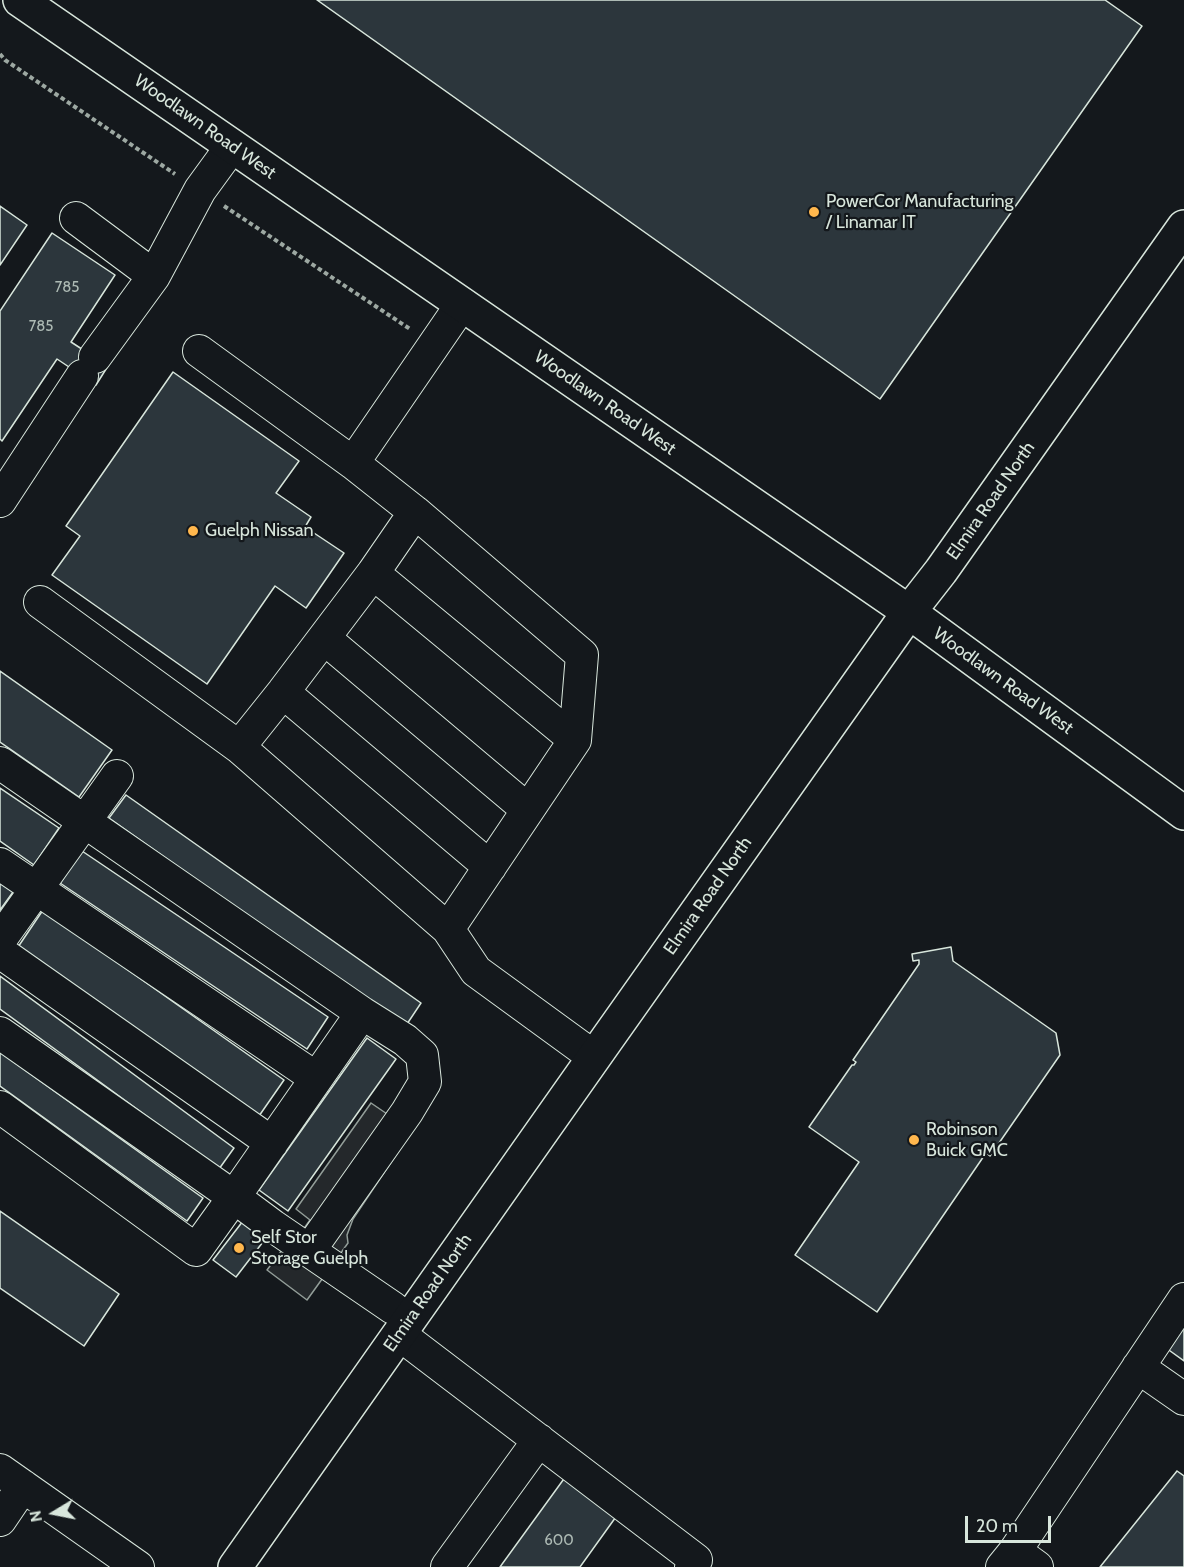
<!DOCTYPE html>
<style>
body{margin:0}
#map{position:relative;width:1184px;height:1567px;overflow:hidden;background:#14181c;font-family:Cabin,sans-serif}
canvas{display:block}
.north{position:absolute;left:24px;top:1483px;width:60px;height:60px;-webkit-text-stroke:4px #14181c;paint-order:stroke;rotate:260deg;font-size:16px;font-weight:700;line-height:24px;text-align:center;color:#d8e6dc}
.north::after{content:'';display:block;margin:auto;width:21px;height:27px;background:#d8e6dc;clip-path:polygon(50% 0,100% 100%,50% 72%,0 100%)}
.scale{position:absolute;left:965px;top:1516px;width:86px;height:27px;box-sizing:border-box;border:3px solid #d8e6dc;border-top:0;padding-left:8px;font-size:18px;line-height:21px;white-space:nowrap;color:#d8e6dc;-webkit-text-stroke:4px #14181c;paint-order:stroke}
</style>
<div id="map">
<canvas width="1184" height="1567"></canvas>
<div class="north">N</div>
<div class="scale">20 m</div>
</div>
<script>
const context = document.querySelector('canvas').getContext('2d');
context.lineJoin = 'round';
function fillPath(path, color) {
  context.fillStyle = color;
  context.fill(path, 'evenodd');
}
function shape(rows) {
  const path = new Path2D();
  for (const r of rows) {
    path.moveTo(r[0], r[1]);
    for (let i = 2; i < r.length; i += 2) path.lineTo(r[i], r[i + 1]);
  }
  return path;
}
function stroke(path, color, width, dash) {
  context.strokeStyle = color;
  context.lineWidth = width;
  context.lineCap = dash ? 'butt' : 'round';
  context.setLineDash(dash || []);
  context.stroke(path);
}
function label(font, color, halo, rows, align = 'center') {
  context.font = font + ' Cabin,sans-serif';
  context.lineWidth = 4.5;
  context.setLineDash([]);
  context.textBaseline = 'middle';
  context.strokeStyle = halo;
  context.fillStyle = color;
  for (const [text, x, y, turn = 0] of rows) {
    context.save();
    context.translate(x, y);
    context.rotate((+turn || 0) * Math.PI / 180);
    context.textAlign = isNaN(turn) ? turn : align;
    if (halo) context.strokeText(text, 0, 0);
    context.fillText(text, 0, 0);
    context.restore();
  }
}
const parking = shape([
 [371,1103,412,1131,353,1219,347,1235,348,1243,307,1300,267,1270,285,1246,290,1248,310,1220,296,1209,371,1103]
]);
fillPath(parking, '#24282b');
stroke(parking, '#939e99', 1.5);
const building = shape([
 [317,0,1105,0,1142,26,880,399,317,0],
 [0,206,27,225,0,265,0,206],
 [52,233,115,275,71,342,108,366,96,385,57,359,2,441,0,439,0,311,52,233],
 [173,372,299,461,276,493,311,517,305,527,344,553,306,608,275,586,207,684,52,575,80,536,66,526,173,372],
 [0,671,112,750,79,797,0,742,0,671],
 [0,788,59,828,34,865,0,841,0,788],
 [126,795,421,1003,405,1027,109,818,126,795],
 [82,851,328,1017,307,1049,60,883,82,851],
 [0,883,13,892,0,910,0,883],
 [43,910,284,1080,259,1116,18,947,43,910],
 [951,947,953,961,1056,1033,1060,1055,990,1156,986,1153,877,1312,795,1255,859,1162,809,1127,852,1065,854,1065,856,1062,853,1060,919,964,919,960,913,961,912,954,951,947],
 [0,976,234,1148,219,1169,0,1009,0,976],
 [367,1038,396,1059,288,1211,259,1190,367,1038],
 [0,1052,203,1198,187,1221,0,1086,0,1052],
 [0,1211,119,1294,84,1346,0,1288,0,1211],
 [243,1221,266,1238,236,1277,213,1260,243,1221],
 [1184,1323,1184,1361,1166,1348,1184,1323],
 [1177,1471,1184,1476,1184,1567,1100,1567,1177,1471],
 [566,1476,618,1514,580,1567,500,1567,566,1476]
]);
fillPath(building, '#2c363c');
stroke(building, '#d8e6dc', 1.5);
const minor = shape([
 [76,218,154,276],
 [462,304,353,463,415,512,373,573,283,692,239,747,448,929,476,971,594,1057],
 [199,351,353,463],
 [95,357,154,276,200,190,232,146],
 [0,501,82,376],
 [415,512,582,655,575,740,448,929],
 [373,573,575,740],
 [40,602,239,747],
 [324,638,528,810],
 [283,692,490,867],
 [0,763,362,1013],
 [0,864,316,1078],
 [0,940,117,776],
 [0,952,272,1143],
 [0,1033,234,1197,196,1250,0,1107],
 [309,1251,407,1112,425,1082,422,1055,405,1040,362,1013,234,1197,273,1226,393,1308],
 [399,1334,696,1560,691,1567],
 [1138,1367,1184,1399],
 [0,1470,138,1567],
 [0,1520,23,1486],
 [1015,1551,1037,1567],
 [447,1567,539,1440],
 [1002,1567,1015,1551,1184,1299]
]);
const major = shape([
 [20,0,909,612,1184,813],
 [235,1567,607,1039,909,612,941,571,1184,227]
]);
stroke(minor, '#d8e6dc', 34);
stroke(major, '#d8e6dc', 36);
stroke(shape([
 [0,54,5,60,175,174],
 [224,206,410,329]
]), '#9da8a2', 4, [4.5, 3]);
stroke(minor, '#14181c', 32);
stroke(major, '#14181c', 33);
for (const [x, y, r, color] of [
 [814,212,6,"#ffb74d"],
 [193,531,6,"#ffb74d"],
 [914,1140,6,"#ffb74d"],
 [239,1248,6,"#ffb74d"]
]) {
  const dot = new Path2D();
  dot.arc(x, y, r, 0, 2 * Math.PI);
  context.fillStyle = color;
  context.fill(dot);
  stroke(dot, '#14181c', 2);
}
label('15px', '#adbab4', null, [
 ["785",67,288],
 ["785",41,327],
 ["600",559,1541]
]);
label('18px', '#d8e6dc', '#14181c', [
 ["Woodlawn Road West",205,127,35],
 ["Woodlawn Road West",605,403,35],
 ["Elmira Road North",991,501,-55],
 ["Woodlawn Road West",1003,681,36],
 ["Elmira Road North",708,896,-55],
 ["Elmira Road North",428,1293,-55]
]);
label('18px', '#d8e6dc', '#14181c', [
 ["PowerCor Manufacturing",826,202],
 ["/ Linamar IT",826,223],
 ["Guelph Nissan",205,531],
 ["Robinson",926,1130],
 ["Buick GMC",926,1151],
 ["Self Stor",251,1238],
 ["Storage Guelph",251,1259]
], 'left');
</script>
